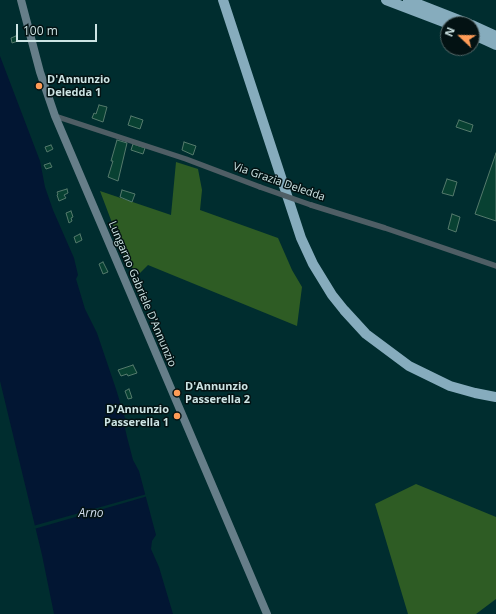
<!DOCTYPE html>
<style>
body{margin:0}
#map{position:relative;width:496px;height:614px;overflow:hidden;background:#002d2f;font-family:"Open Sans",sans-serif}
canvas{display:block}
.north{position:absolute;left:440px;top:16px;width:40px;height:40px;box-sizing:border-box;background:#031213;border:1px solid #546667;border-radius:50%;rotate:292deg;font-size:11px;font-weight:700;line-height:16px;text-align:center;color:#cde4e4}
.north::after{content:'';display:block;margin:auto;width:14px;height:18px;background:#fe9c57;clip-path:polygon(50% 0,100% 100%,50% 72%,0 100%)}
.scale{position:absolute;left:16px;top:24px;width:81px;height:18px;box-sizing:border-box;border:2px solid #cde4e4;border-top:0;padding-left:5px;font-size:12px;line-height:14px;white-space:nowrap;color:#cde4e4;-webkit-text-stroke:3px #031213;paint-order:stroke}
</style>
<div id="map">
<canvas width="496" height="614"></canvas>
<div class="north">N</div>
<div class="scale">100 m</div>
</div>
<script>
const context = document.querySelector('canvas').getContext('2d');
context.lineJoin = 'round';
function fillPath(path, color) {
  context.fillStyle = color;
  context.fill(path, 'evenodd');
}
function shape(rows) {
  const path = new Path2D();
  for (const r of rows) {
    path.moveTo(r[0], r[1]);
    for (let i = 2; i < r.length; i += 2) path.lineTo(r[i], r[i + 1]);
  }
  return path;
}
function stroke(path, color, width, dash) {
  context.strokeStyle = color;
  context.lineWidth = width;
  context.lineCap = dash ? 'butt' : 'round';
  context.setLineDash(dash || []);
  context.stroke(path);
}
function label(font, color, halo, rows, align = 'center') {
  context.font = font + ' "Open Sans",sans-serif';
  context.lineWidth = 3;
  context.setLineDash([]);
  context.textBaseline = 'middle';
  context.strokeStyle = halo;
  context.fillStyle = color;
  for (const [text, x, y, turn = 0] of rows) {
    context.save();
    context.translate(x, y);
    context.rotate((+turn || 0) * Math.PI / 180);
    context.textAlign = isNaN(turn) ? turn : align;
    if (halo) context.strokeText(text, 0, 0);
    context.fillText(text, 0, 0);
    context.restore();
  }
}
fillPath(shape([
 [176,162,198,169,202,190,200,210,278,238,292,270,302,287,297,326,148,265,140,273,128,265,100,191,171,215],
 [416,484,496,517,496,599,476,614,408,614,375,504]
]), '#2e5c24');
fillPath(shape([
 [0,56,40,161,45,187,53,210,74,258,78,275,76,279,85,309,97,333,116,389,127,425,125,428,127,437,133,460,139,471,156,535,152,541,151,549,159,567,173,614,54,614,42,555,0,381]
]), '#021633');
fillPath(shape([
 [147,494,148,496,34,529,33,526]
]), '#002d2f');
const building = shape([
 [16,36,18,41,12,43,11,38,16,36],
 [99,105,107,107,103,122,92,118,94,113,96,114,99,105],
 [131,116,143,120,140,129,128,125,131,116],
 [459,120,473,125,471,132,456,127,459,120],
 [117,140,127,143,118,181,108,177,113,161,111,161,117,140],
 [184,142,196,146,193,155,182,150,184,142],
 [133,144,145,148,143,154,131,150,133,144],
 [51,145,53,149,47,152,45,147,51,145],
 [496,153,496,221,475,214,496,153],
 [50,163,52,167,46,169,44,165,50,163],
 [447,179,457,182,453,196,442,193,447,179],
 [67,189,68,193,64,195,66,198,59,201,57,195,58,194,57,192,67,189],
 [122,190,135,194,132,202,120,197,122,190],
 [71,211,73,217,71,218,72,221,69,223,66,213,71,211],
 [452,214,460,217,456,232,448,229,452,214],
 [80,234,82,240,76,243,74,237,80,234],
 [103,262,108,272,103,274,99,264,103,262],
 [133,365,137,373,128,376,127,374,121,376,118,370,133,365],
 [129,389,132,398,128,399,125,391,129,389]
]);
fillPath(building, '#084132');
stroke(building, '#547a6c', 1);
stroke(shape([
 [55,116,186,159,260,187],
 [311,205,385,228,496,266]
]), '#4f5e65', 5.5);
stroke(shape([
 [21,0,40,72,55,116,267,614]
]), '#667e89', 8);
stroke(shape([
 [223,0,301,238,313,264,332,295,344,310,366,334,409,366,450,386,475,393,496,397],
 [386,0,449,24],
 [408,0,469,24],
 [472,25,496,36],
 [472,34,496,45]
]), '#86acbd', 10);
stroke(shape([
 [260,187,311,205]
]), '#4f5e65', 5.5);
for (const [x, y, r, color] of [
 [39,86,4,"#fe9c57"],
 [177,393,4,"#fe9c57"],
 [177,416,4,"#fe9c57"]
]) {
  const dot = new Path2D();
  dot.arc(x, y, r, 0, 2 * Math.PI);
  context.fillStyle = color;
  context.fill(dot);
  stroke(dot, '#031213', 1.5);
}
label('bold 11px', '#cde4e4', '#031213', [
 ["D'Annunzio",47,80],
 ["Deledda 1",47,93],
 ["D'Annunzio",185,387],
 ["Passerella 2",185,400],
 ["D'Annunzio",169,410,"right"],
 ["Passerella 1",169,423,"right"]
], 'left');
label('11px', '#cde4e4', '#031213', [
 ["Via Grazia Deledda",279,182,19],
 ["Lungarno Gabriele D'Annunzio",142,294,67]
]);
label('italic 12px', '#d0dced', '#031213', [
 ["Arno",91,514]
]);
</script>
